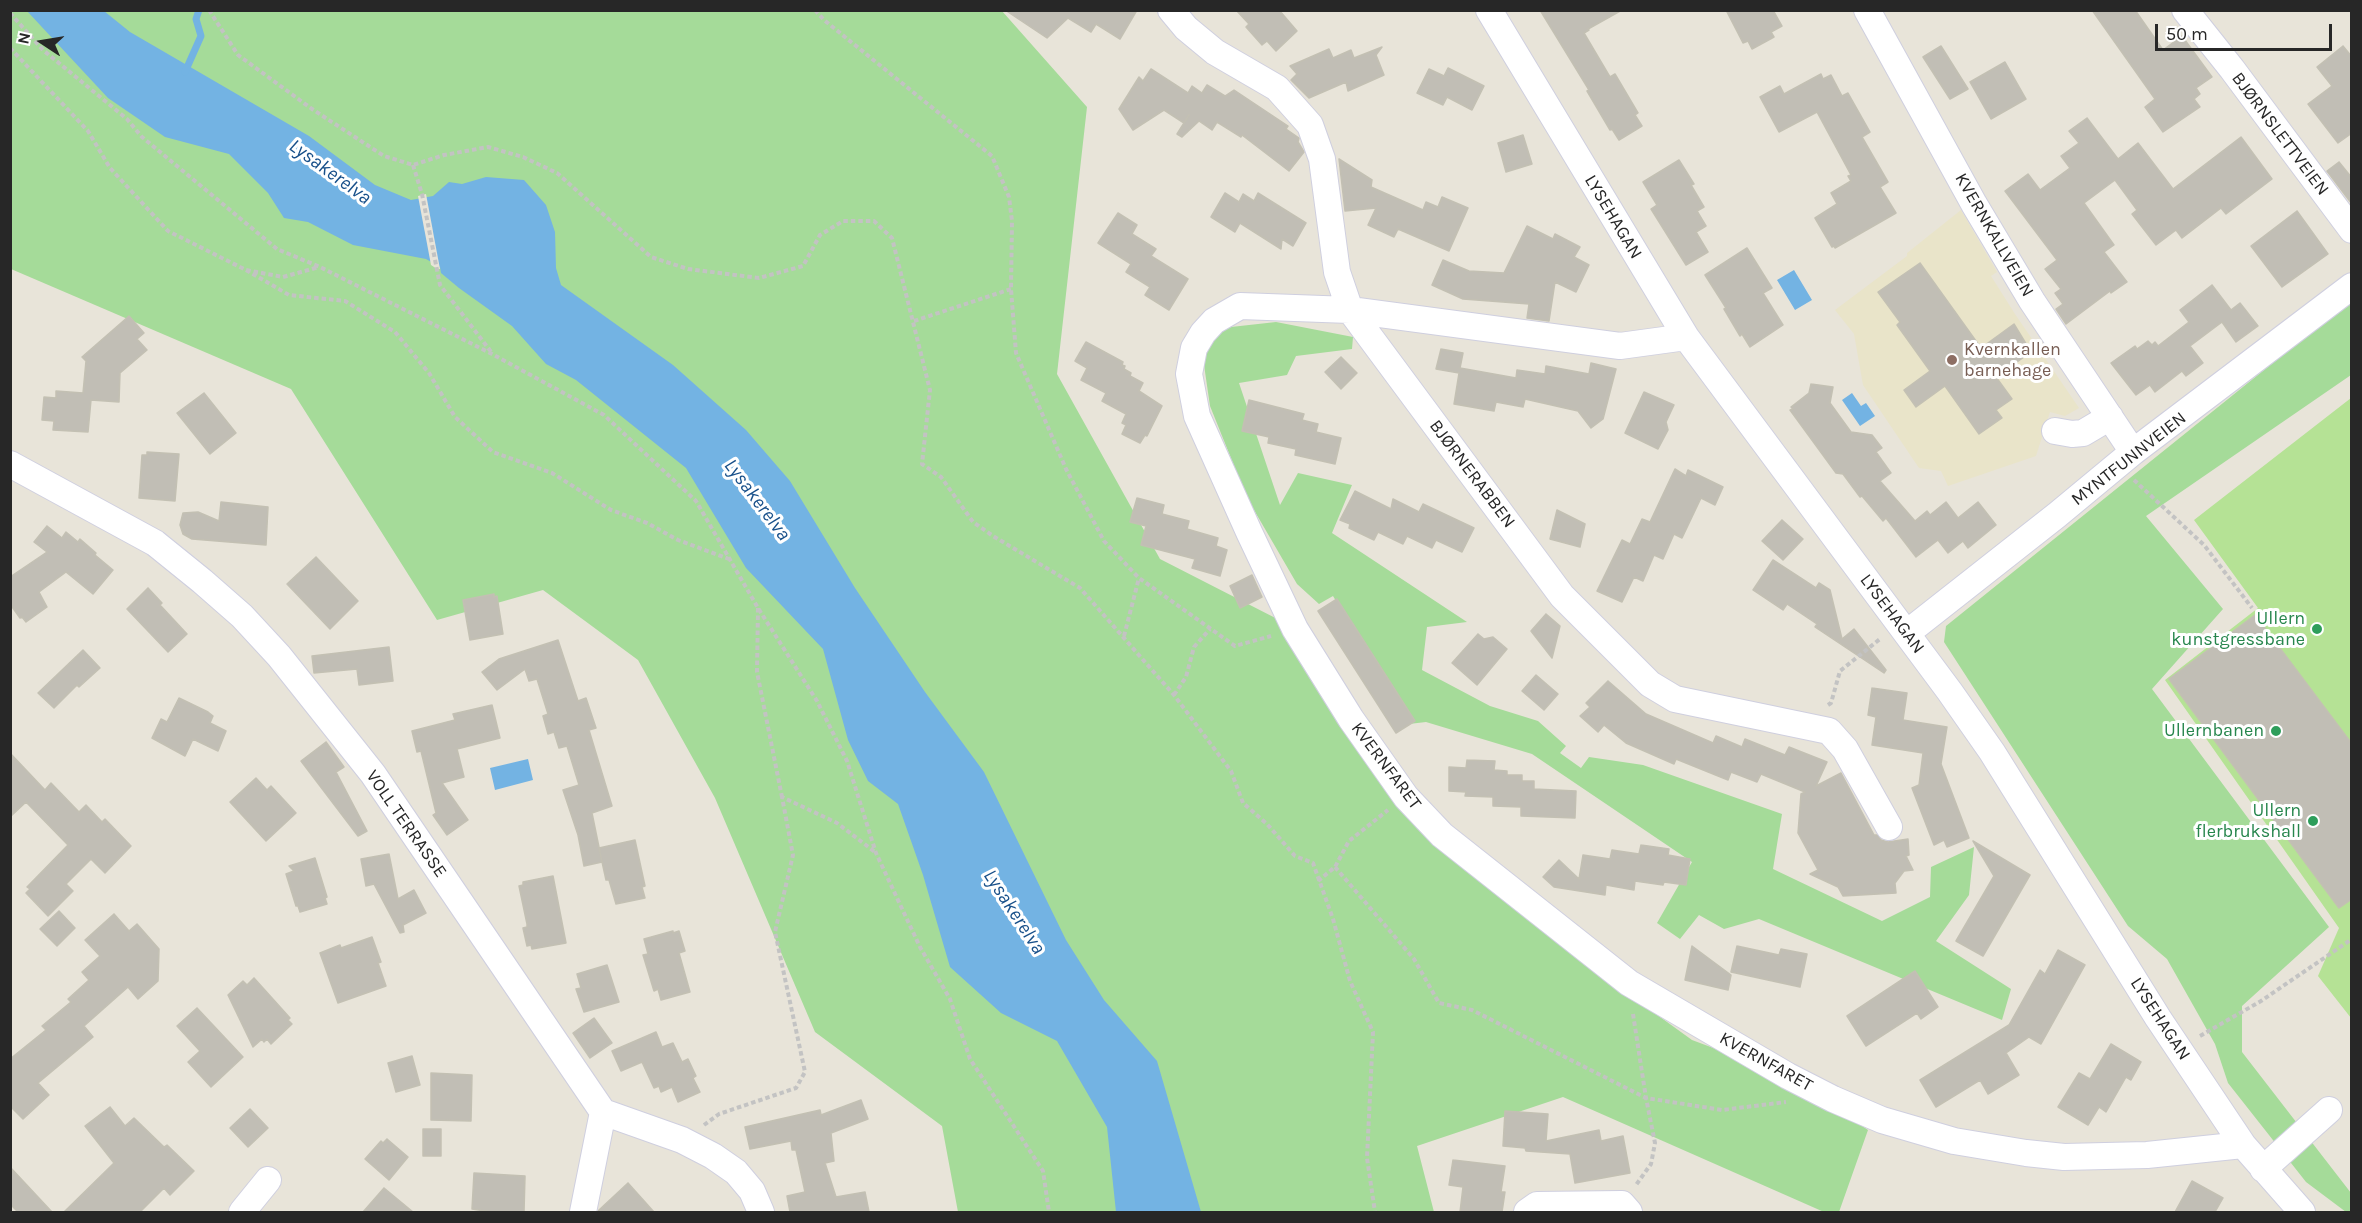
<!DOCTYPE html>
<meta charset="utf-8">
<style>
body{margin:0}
#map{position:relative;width:2362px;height:1223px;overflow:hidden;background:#e8e4d9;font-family:Karla,sans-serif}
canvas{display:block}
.frame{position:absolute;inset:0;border:12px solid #272727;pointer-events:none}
.north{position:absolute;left:12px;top:12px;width:60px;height:60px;-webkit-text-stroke:4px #fff;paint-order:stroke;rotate:282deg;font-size:16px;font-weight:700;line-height:24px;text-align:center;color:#272727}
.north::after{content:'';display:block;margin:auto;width:21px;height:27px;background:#272727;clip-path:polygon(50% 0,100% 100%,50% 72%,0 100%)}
.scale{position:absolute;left:2155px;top:24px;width:177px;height:27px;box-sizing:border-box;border:3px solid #272727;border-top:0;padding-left:8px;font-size:18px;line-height:21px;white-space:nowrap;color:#272727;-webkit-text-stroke:4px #fff;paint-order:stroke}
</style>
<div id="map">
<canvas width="2362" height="1223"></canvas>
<div class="frame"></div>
<div class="north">N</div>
<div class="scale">50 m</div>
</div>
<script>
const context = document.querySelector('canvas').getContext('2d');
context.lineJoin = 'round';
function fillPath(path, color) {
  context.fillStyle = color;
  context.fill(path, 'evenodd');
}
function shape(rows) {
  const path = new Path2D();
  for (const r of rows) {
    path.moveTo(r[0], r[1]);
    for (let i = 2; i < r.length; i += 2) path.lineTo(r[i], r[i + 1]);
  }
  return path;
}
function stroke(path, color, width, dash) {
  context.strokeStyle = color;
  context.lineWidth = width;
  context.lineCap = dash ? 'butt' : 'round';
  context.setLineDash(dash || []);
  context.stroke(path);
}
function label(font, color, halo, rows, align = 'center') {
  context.font = font + ' Karla,sans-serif';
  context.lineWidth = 6;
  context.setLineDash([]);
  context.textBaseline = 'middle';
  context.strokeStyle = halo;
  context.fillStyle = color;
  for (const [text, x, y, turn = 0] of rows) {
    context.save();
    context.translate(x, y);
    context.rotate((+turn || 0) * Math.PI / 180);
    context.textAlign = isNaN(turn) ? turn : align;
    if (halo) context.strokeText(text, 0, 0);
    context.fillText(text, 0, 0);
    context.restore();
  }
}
fillPath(shape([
 [1961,210,1997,272,1991,276,2015,314,2079,408,2065,416,2050,412,2036,456,1948,486,1941,471,1919,468,1863,385,1854,334,1835,310,1907,256,1907,253]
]), '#e9e4c9');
fillPath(shape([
 [10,11,1002,11,1087,107,1057,374,1160,559,1291,626,1440,846,1563,947,1692,1040,1788,1076,1868,1130,1839,1212,1824,1212,1563,1097,1417,1146,1434,1212,958,1212,942,1126,815,1032,715,798,638,660,543,590,437,620,291,389,11,269],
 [2351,300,2351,375,2146,516,2223,609,2152,689,2329,927,2242,1006,2242,1052,2351,1193,2351,1212,2346,1212,2306,1182,2228,1083,2215,1044,2167,959,2128,926,1944,642,1946,626],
 [1276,322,1353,337,1352,349,1296,356,1287,375,1239,383,1280,505,1298,473,1352,485,1332,533,1467,622,1427,627,1422,670,1490,706,1538,721,1566,746,1560,753,1581,768,1589,757,1643,765,1782,814,1773,869,1882,921,1930,897,1931,867,1974,847,1969,895,1936,941,2011,989,2002,1020,1759,919,1724,929,1699,915,1680,939,1657,923,1692,862,1532,754,1426,722,1409,724,1333,596,1319,604,1297,584,1247,498,1210,406,1203,358,1213,329]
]), '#a5db99');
fillPath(shape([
 [2351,398,2351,1018,2318,976,2339,928,2165,680,2258,608,2194,520]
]), '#b5e295');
fillPath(shape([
 [27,11,104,11,130,32,309,136,375,185,411,200,433,196,449,182,462,184,486,177,524,180,546,205,555,232,556,268,561,285,673,365,746,430,790,481,855,588,925,692,984,772,1066,940,1104,1000,1157,1061,1201,1212,1116,1212,1107,1127,1057,1041,1001,1013,950,967,923,875,898,804,868,781,848,740,823,649,746,568,686,468,576,380,546,364,512,326,459,288,441,273,440,267,426,259,353,245,308,222,284,218,268,193,229,154,165,137,108,98],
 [1794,270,1812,300,1795,310,1777,280],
 [1852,393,1861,406,1866,403,1875,416,1860,426,1842,400],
 [528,759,533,780,495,790,490,768]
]), '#73b3e3');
fillPath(shape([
 [426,194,440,269,437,269,431,265,418,196]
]), '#e8e4d9');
stroke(shape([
 [185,72,201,36,196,19,199,10]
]), '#73b3e3', 7);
const building = shape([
 [1005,10,1137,10,1120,39,1096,24,1091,32,1068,18,1047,38,1005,10],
 [1236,10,1279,10,1297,31,1276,51,1267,41,1262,45,1246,27,1249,24,1236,10],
 [1540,10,1622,10,1588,29,1589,30,1584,33,1610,77,1615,74,1638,113,1635,115,1642,126,1619,140,1612,129,1610,130,1587,91,1589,90,1540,10],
 [1726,10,1773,10,1782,26,1771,32,1774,37,1752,49,1748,41,1743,43,1726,10],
 [2092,10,2135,10,2163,50,2182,36,2212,77,2196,88,2200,94,2194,99,2200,107,2163,132,2145,107,2155,99,2092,10],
 [1941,46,1968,89,1950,99,1923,57,1941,46],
 [2343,46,2352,57,2352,133,2338,143,2308,104,2332,86,2317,67,2343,46],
 [1382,47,1376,55,1384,75,1348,91,1346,82,1309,98,1291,80,1297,74,1290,66,1329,49,1333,58,1351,50,1354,58,1382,47],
 [2005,62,2026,99,1991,119,1970,82,2005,62],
 [1448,68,1484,86,1472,110,1447,97,1443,105,1417,93,1429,69,1444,76,1448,68],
 [1151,69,1188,93,1192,86,1202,93,1207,85,1225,96,1234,90,1288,126,1286,129,1299,138,1298,142,1304,152,1289,171,1242,135,1241,137,1217,122,1212,130,1199,121,1182,137,1177,134,1189,115,1184,123,1164,110,1133,130,1119,109,1139,77,1143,81,1151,69],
 [1821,74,1823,79,1831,75,1842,96,1848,93,1870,132,1862,137,1888,182,1880,187,1896,213,1835,248,1834,246,1832,247,1815,218,1837,204,1831,193,1851,181,1848,176,1851,175,1817,112,1779,132,1760,97,1780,86,1784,94,1821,74],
 [2087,118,2118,159,2138,143,2173,189,2241,137,2272,179,2226,214,2221,208,2182,238,2176,230,2156,245,2132,214,2137,210,2115,180,2084,203,2114,245,2104,252,2127,282,2111,293,2110,291,2066,324,2056,309,2063,304,2055,293,2061,289,2045,269,2057,260,2005,191,2028,174,2040,190,2070,168,2061,156,2079,143,2069,131,2087,118],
 [1523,135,1532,164,1506,172,1498,143,1523,135],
 [1339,159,1372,180,1371,187,1423,210,1426,202,1438,207,1442,197,1468,208,1449,251,1398,229,1394,237,1368,225,1376,208,1345,211,1339,159],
 [1679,160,1694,184,1691,185,1704,207,1697,211,1706,226,1696,232,1708,252,1686,265,1651,209,1657,205,1643,182,1679,160],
 [2339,162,2352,178,2352,204,2327,171,2339,162],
 [1225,193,1239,202,1243,194,1254,201,1258,193,1306,223,1293,246,1282,239,1281,249,1240,223,1235,232,1211,217,1225,193],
 [2297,211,2328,254,2282,287,2251,246,2297,211],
 [1118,213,1137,225,1132,234,1156,249,1151,256,1188,279,1169,310,1145,295,1150,287,1126,272,1131,264,1098,243,1118,213],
 [1527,226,1553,239,1555,234,1580,247,1574,257,1589,265,1576,292,1555,282,1549,321,1527,318,1529,304,1463,299,1432,285,1443,260,1469,271,1504,273,1527,226],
 [1747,248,1772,288,1763,293,1783,325,1750,347,1742,334,1740,336,1724,309,1726,308,1705,275,1747,248],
 [1920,263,1981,348,2014,324,2031,352,1996,377,2012,399,1996,410,2002,418,1979,434,1945,386,1916,407,1904,390,1930,371,1897,325,1900,322,1878,292,1920,263],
 [2212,285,2231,310,2240,303,2258,326,2236,342,2222,322,2190,346,2203,363,2186,376,2182,371,2155,392,2150,385,2136,395,2111,363,2135,346,2137,349,2148,341,2152,345,2155,342,2158,346,2189,322,2180,310,2212,285],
 [129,316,144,333,137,339,147,350,120,373,119,402,91,400,88,432,53,430,54,421,42,420,44,397,56,398,56,391,83,393,86,361,82,357,129,316],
 [1086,342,1123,362,1122,365,1125,366,1124,369,1131,373,1130,376,1143,383,1139,391,1162,406,1147,436,1145,435,1140,443,1122,434,1126,425,1122,423,1126,414,1102,401,1106,393,1081,380,1087,368,1075,361,1086,342],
 [1441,349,1463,353,1460,368,1516,378,1517,370,1545,374,1546,366,1589,374,1591,363,1616,369,1603,419,1591,428,1578,411,1525,399,1523,407,1496,402,1494,411,1454,404,1459,373,1436,369,1441,349],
 [1341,357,1357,373,1341,389,1325,372,1341,357],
 [1811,384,1833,387,1830,403,1851,432,1872,435,1882,448,1876,452,1891,473,1880,481,1915,521,1927,511,1930,515,1946,502,1958,518,1978,502,1996,525,1968,548,1963,541,1948,553,1938,540,1916,557,1886,518,1883,521,1862,496,1860,497,1843,474,1836,473,1790,410,1793,409,1791,407,1809,393,1811,384],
 [1644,392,1674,405,1666,422,1668,430,1658,449,1625,433,1644,392],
 [204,393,236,433,210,454,177,413,204,393],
 [1249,400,1304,414,1302,420,1318,424,1316,432,1341,438,1335,464,1295,455,1296,449,1268,443,1269,437,1242,431,1249,400],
 [147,452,179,454,175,501,139,498,142,455,147,455,147,452],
 [1675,469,1686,476,1688,470,1723,487,1715,505,1701,498,1682,538,1674,534,1663,559,1654,555,1643,581,1634,577,1622,602,1597,591,1622,540,1630,544,1642,519,1650,522,1675,469],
 [1355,491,1391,509,1393,499,1419,512,1423,504,1474,528,1462,552,1436,540,1432,548,1407,536,1403,544,1378,532,1374,540,1349,528,1350,524,1340,520,1355,491],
 [1137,498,1164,505,1162,514,1189,521,1187,529,1218,538,1216,546,1227,550,1220,576,1192,568,1195,559,1141,545,1146,526,1130,522,1137,498],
 [221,502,268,507,266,545,192,539,183,534,180,525,183,513,198,512,219,521,221,502],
 [1557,510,1585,524,1580,547,1550,539,1557,510],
 [1782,520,1803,539,1783,560,1762,541,1782,520],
 [47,526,62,538,66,532,78,542,80,539,96,553,95,555,113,570,93,594,66,572,39,592,47,607,26,622,22,617,20,618,10,604,10,577,47,552,34,542,47,526],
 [316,557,358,601,330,629,287,584,316,557],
 [1773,560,1816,588,1819,583,1830,590,1842,639,1854,629,1886,670,1884,673,1815,627,1817,624,1787,604,1783,610,1753,590,1773,560],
 [1252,575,1262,597,1240,608,1230,586,1252,575],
 [148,588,162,603,160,605,187,634,168,652,127,609,148,588],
 [494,594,494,597,497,596,503,634,470,640,463,600,494,594],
 [1337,599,1415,721,1396,733,1318,611,1337,599],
 [1546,614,1560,626,1552,658,1531,631,1546,614],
 [2255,615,2352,744,2352,899,2339,908,2169,679,2255,615],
 [1478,634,1484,639,1493,637,1507,649,1477,685,1452,663,1478,634],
 [558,640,578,701,586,698,596,728,589,730,612,806,592,813,602,862,584,866,578,835,563,790,579,785,567,746,559,748,554,732,548,734,543,716,548,714,537,679,529,681,525,669,497,690,482,672,499,659,558,640],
 [389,647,393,681,359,685,357,669,314,673,312,656,389,647],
 [83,650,100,668,79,687,77,685,54,708,38,693,83,650],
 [1536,675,1558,694,1544,710,1522,691,1536,675],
 [1608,681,1646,714,1713,743,1716,736,1742,747,1745,739,1785,755,1789,747,1827,762,1816,786,1841,773,1874,835,1877,835,1881,840,1888,842,1908,839,1909,855,1906,856,1913,870,1904,871,1895,883,1896,893,1843,896,1838,887,1810,874,1818,870,1798,833,1801,794,1805,792,1761,774,1757,782,1731,772,1728,780,1676,759,1674,764,1626,743,1604,725,1598,732,1580,716,1590,707,1586,703,1608,681],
 [1872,688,1907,693,1903,720,1947,727,1941,764,1969,838,1947,847,1944,840,1934,845,1912,788,1919,785,1923,753,1872,745,1876,717,1868,715,1872,688],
 [179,698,208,712,213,716,210,723,226,731,218,751,193,739,185,756,152,738,161,719,167,722,179,698],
 [492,705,500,738,457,749,464,777,442,783,468,820,447,835,433,815,436,813,421,751,417,752,412,731,455,720,453,714,492,705],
 [326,742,344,767,336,772,367,831,358,836,301,761,326,742],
 [10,753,45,790,51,783,79,812,86,805,102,822,105,819,131,846,105,873,91,859,66,884,73,891,48,916,26,893,30,889,27,887,68,845,26,802,10,817,10,753],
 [1467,760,1495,761,1494,770,1507,771,1507,775,1522,775,1522,781,1534,781,1534,789,1576,791,1575,818,1521,816,1521,807,1493,806,1493,797,1465,796,1466,792,1449,791,1449,767,1466,768,1467,760],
 [256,778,267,790,271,786,296,813,266,841,230,802,256,778],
 [635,840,645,886,642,887,645,898,616,904,609,880,606,880,599,848,635,840],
 [1973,841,2030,875,1983,956,1956,941,1994,876,1973,841],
 [1641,845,1669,849,1668,855,1690,859,1686,885,1664,882,1663,885,1635,881,1634,890,1606,885,1605,895,1554,887,1543,877,1559,860,1579,879,1583,855,1610,859,1612,850,1639,854,1641,845],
 [389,854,398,899,414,890,426,913,403,925,404,932,400,933,374,884,366,886,361,859,389,854],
 [315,858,327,897,325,898,327,904,300,912,298,906,296,906,286,874,294,871,289,866,315,858],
 [553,876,566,943,532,949,531,945,527,946,523,928,527,927,527,924,519,886,523,885,523,882,553,876],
 [59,911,75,928,57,946,40,929,59,911],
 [114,914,129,931,137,924,159,949,158,981,138,999,128,987,84,1026,93,1037,38,1083,49,1095,23,1119,10,1106,10,1059,46,1030,42,1026,71,1002,68,999,89,980,82,972,100,956,85,940,114,914],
 [673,931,673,933,679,931,685,951,679,953,690,992,661,1000,658,989,654,991,643,955,648,954,644,939,673,931],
 [372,937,381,962,378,963,386,986,338,1003,320,953,340,945,341,948,372,937],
 [1692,946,1731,975,1728,990,1685,980,1692,946],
 [1737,946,1779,955,1781,949,1807,954,1800,987,1731,972,1737,946],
 [2058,950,2085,965,2041,1044,2029,1037,2006,1053,2019,1075,1988,1094,1980,1080,1936,1107,1920,1080,2009,1025,2040,970,2045,974,2058,950],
 [607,965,619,1002,584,1012,576,989,581,988,577,974,607,965],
 [1915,971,1938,1007,1921,1019,1917,1013,1866,1046,1847,1016,1915,971],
 [254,978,290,1018,288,1020,292,1024,271,1044,267,1039,264,1042,262,1039,253,1047,228,995,243,981,247,985,254,978],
 [197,1008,243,1057,211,1087,188,1062,200,1051,177,1026,197,1008],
 [594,1018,612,1043,590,1058,573,1033,594,1018],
 [656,1032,662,1047,673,1043,682,1062,688,1059,696,1076,693,1078,700,1092,678,1102,672,1087,661,1092,659,1086,654,1088,642,1062,621,1071,612,1051,656,1032],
 [2111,1044,2141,1062,2131,1080,2126,1077,2106,1112,2099,1107,2088,1125,2058,1107,2079,1073,2090,1079,2111,1044],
 [412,1056,420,1085,396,1092,388,1063,412,1056],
 [431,1073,472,1075,471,1121,431,1120,431,1073],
 [861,1100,868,1119,831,1133,834,1161,825,1163,836,1197,865,1192,869,1212,790,1212,787,1196,805,1192,796,1150,792,1150,791,1141,750,1149,745,1127,820,1110,821,1115,861,1100],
 [110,1107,125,1126,134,1118,164,1147,167,1145,194,1171,170,1195,164,1188,140,1212,64,1212,114,1163,85,1126,110,1107],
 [250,1109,268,1128,248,1147,230,1128,250,1109],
 [1505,1111,1548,1114,1546,1141,1599,1130,1601,1141,1623,1136,1630,1173,1575,1183,1570,1154,1526,1151,1525,1148,1503,1146,1505,1111],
 [423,1129,441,1129,441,1156,423,1156,423,1129],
 [387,1139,408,1157,389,1180,365,1159,381,1141,383,1143,387,1139],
 [1453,1160,1505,1166,1501,1192,1505,1192,1502,1212,1460,1212,1463,1187,1449,1185,1453,1160],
 [10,1167,52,1212,18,1212,10,1204,10,1167],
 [474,1173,525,1176,524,1212,491,1212,472,1209,474,1173],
 [2192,1181,2223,1198,2215,1212,2175,1212,2192,1181],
 [628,1183,654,1212,598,1212,599,1210,628,1183],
 [384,1188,413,1212,363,1212,384,1188]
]);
fillPath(building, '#c1beb5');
stroke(building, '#c3c0b3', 1.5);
const minor = shape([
 [1171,10,1186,28,1215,52,1277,88,1310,125,1322,159,1337,272,1350,310,1562,596,1650,684,1675,699,1829,731,1845,749,1889,827],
 [1489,10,1686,337,1950,692,1992,752,2158,1018,2243,1145,2302,1212],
 [1867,10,1974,204,2032,301,2133,452],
 [2185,10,2232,69,2352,230],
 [1686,337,1620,346,1350,310,1240,306,1214,321,1203,333,1194,348,1189,374,1197,416,1249,532,1295,629,1351,719,1406,797,1442,835,1629,983,1788,1076,1833,1099,1882,1120,1954,1141,2026,1153,2064,1157,2147,1155,2243,1145],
 [2055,431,2072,434,2083,433,2110,417],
 [10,464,155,543,202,581,242,616,279,656,373,774,603,1112,682,1140,713,1156,736,1172,752,1191,761,1212],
 [1907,633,2057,515,2133,452,2352,286],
 [2263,1169,2329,1110],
 [242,1212,268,1180],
 [583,1212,603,1112],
 [1527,1212,1537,1205,1622,1204,1629,1212]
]);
stroke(minor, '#cfcfdf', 28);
stroke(shape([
 [209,10,238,55,312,109,384,156,413,165,444,155,488,147,523,157,557,173,651,257,688,269,759,278,803,266,820,235,843,221,874,221,892,238,930,390,922,464,941,477,973,522,993,536,1080,588,1174,695,1231,771,1243,803,1267,824,1295,856,1313,863,1333,919,1350,981,1373,1032,1367,1158,1375,1212],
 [815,10,824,20,992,156,1009,197,1012,221,1011,289,1016,353,1066,469,1104,541,1139,578,1235,646,1271,636],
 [10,13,43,50,127,119,142,137,277,249,320,267,492,354,604,415,696,501,758,608,817,701,847,761,876,853,920,947,950,999,970,1059,1043,1171,1049,1212],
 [10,48,88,131,110,168,168,231,246,270,283,277,319,267],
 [413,165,422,194,440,285,492,353],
 [246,270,289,295,345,301,395,332,429,373,455,417,493,452,552,473,611,510,647,523,678,540,729,559],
 [914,321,1011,289],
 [2134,480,2204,545,2252,608],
 [758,608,757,672,782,797],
 [1124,636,1139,578],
 [1174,695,1186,677,1194,647,1210,629],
 [1828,705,1831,703,1840,671,1880,639],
 [1335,867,1414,959,1439,1003,1472,1010,1646,1098,1722,1110,1786,1102],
 [1318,881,1335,867,1349,841,1388,810],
 [1633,1014,1646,1098,1655,1143,1651,1164,1636,1185],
 [2200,1036,2261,1001,2352,939],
 [704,1125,719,1114,796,1088,805,1072,775,932,793,855,782,797,837,823,875,852]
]), '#c3c3c3', 4, [4.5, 3]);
stroke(minor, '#fff', 26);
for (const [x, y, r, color] of [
 [1952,360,6,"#8d6e63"],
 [2317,629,6,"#2e9e5b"],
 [2276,731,6,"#2e9e5b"],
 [2313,821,6,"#2e9e5b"]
]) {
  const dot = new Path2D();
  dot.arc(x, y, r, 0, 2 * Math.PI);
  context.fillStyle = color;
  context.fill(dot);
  stroke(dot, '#fff', 2);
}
label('18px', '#272727', '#fff', [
 ["BJØRNSLETTVEIEN",2280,134,53],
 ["LYSEHAGAN",1613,217,59],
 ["KVERNKALLVEIEN",1994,235,60],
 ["MYNTFUNNVEIEN",2129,459,-38],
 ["BJØRNERABBEN",1472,474,53],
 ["LYSEHAGAN",1892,614,53],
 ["KVERNFARET",1386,766,53],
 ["VOLL TERRASSE",406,824,55],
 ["LYSEHAGAN",2160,1019,57],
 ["KVERNFARET",1766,1062,29]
]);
label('18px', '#785e54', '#fff', [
 ["Kvernkallen",1964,350],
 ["barnehage",1964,371]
], 'left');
label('18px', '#27864d', '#fff', [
 ["Ullern",2305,619],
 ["kunstgressbane",2305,640],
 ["Ullernbanen",2264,731],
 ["Ullern",2301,811],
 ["flerbrukshall",2301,832]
], 'right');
label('italic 20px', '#18508a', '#fff', [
 ["Lysakerelva",330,172,36],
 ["Lysakerelva",757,500,53],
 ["Lysakerelva",1014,912,57]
]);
</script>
